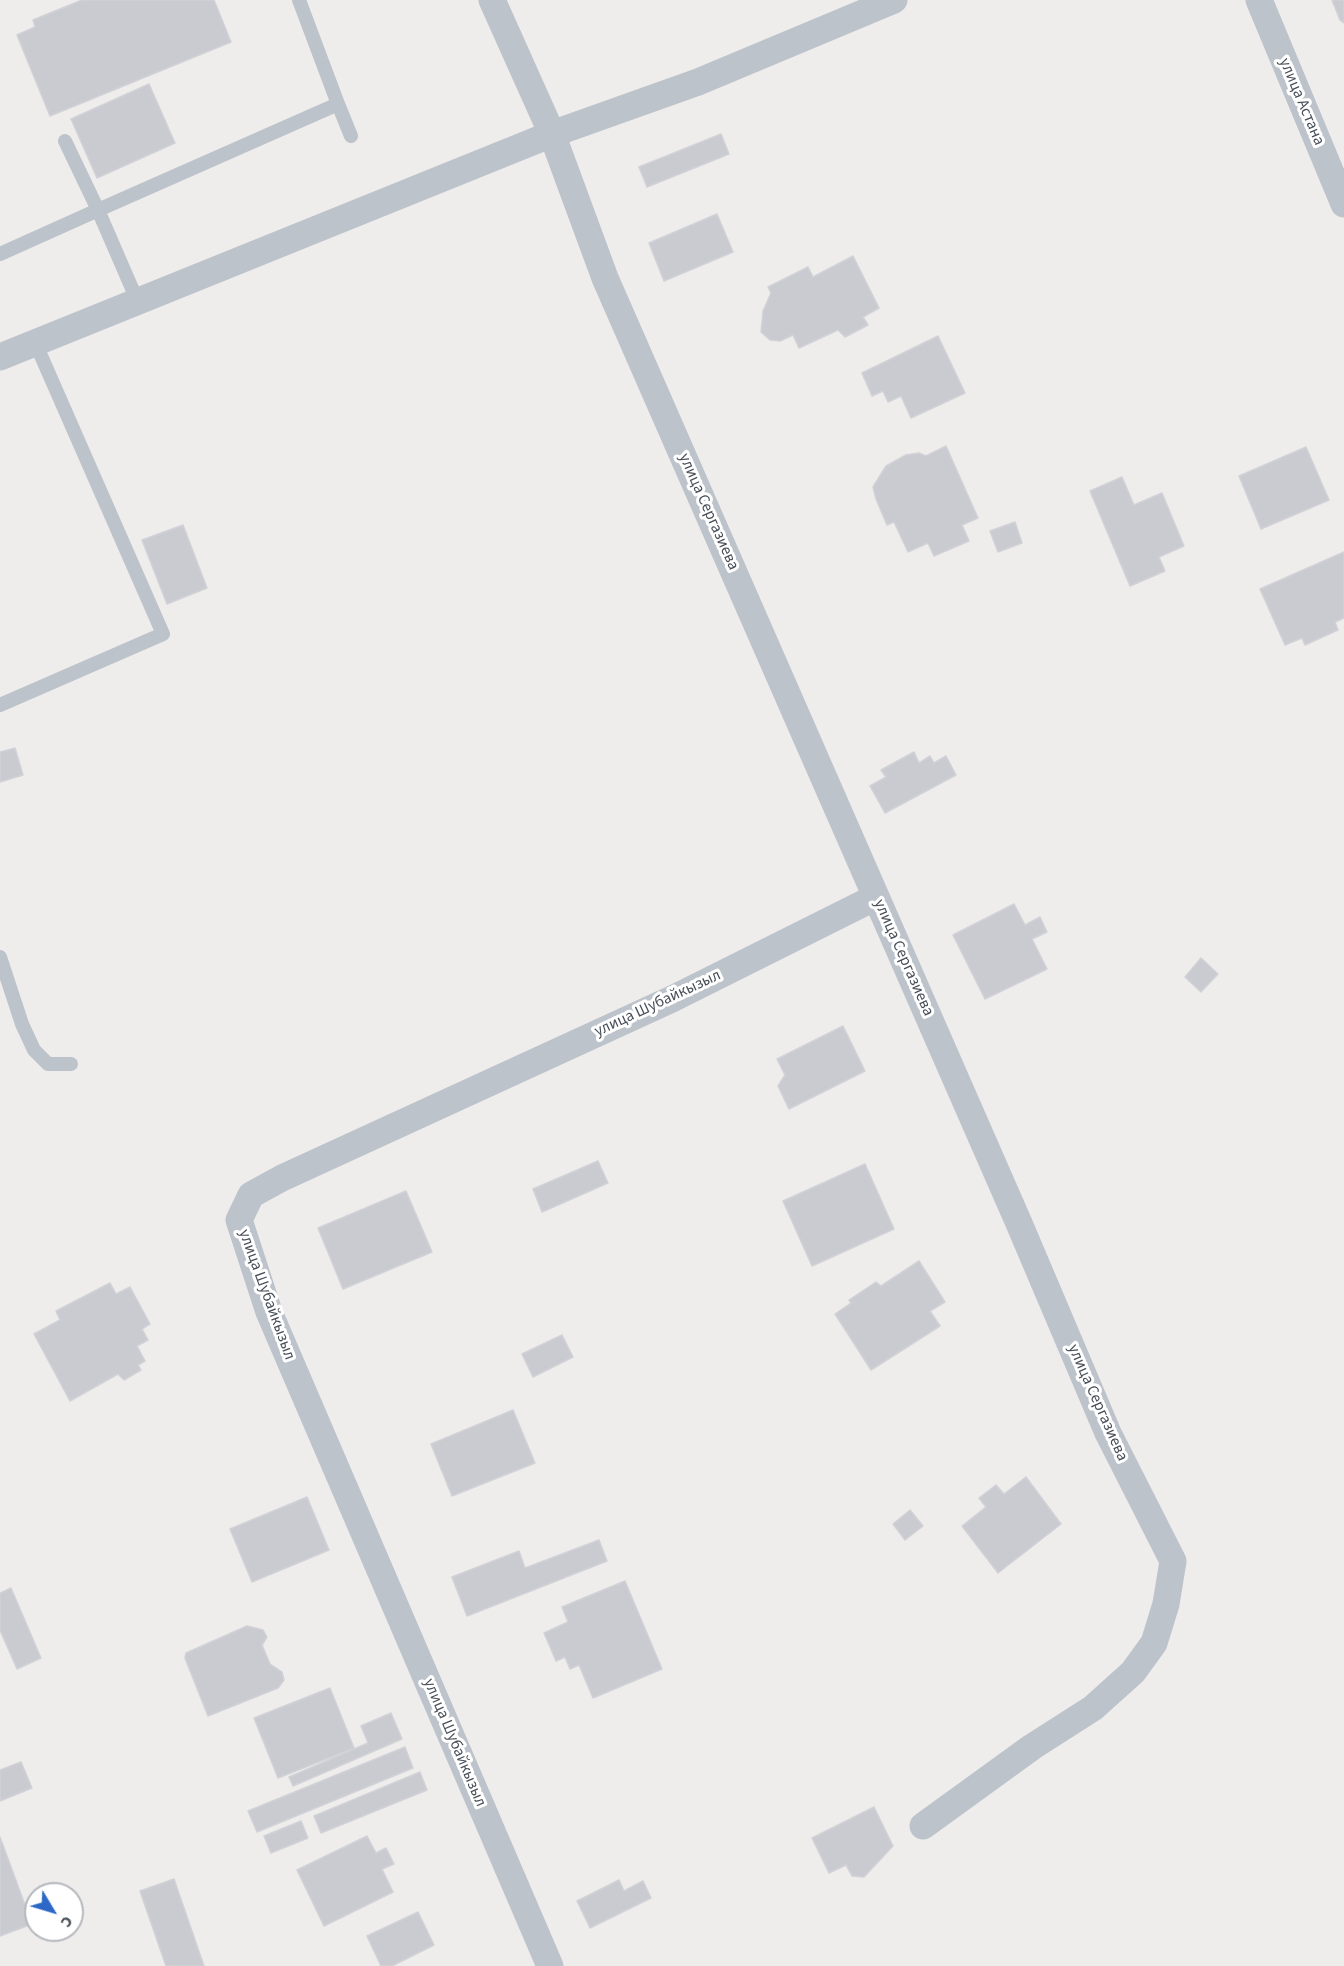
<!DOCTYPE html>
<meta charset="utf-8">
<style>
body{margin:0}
#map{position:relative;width:1344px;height:1966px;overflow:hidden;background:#efecec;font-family:"Source Sans 3",sans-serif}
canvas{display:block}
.north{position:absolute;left:24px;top:1882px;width:60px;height:60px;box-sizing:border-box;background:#fff;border:2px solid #b5b8bc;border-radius:50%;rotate:128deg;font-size:16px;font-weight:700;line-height:24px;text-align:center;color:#474e57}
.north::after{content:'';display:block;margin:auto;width:21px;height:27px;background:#2d68c7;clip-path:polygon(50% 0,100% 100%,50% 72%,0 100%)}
</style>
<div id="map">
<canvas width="1344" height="1966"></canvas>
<div class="north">С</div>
</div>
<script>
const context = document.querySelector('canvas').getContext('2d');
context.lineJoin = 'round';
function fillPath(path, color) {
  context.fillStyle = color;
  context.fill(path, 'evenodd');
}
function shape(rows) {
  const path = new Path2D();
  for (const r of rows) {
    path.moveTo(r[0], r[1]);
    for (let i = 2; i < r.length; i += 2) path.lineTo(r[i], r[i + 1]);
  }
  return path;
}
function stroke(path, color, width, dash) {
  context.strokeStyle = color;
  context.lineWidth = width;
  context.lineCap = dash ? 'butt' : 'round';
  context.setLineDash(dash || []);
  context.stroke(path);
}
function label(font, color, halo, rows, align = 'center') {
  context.font = font + ' "Source Sans 3",sans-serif';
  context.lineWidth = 6;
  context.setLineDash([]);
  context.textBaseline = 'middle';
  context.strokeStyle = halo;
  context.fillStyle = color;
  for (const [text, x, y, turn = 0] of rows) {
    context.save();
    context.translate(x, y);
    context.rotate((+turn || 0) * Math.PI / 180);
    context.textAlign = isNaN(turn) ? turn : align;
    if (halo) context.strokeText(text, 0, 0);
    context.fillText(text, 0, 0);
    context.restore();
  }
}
const building = shape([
 [82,0,214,0,231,42,50,116,17,35,35,27,33,20,82,0],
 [1332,0,1344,0,1344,23,1340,20,1332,0],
 [149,84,175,143,97,178,71,119,149,84],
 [721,134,729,154,647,187,639,167,721,134],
 [717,214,733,252,664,281,649,243,717,214],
 [853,256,879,308,863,317,868,325,845,337,838,330,799,348,793,335,780,341,770,340,761,332,763,311,771,293,768,287,808,267,813,277,853,256],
 [938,336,965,393,911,418,901,396,888,402,883,391,872,396,862,373,938,336],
 [946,446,978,518,962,525,969,541,934,556,928,543,908,552,894,522,887,525,876,499,873,487,886,466,906,455,919,453,926,456,946,446],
 [1306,447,1329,500,1261,529,1239,476,1306,447],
 [1122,477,1134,505,1162,493,1184,546,1159,557,1165,571,1130,586,1090,491,1122,477],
 [1015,522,1022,543,998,552,990,531,1015,522],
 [183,525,207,588,167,604,142,540,183,525],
 [1344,552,1344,618,1335,622,1338,630,1305,645,1302,638,1285,645,1260,589,1344,552],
 [15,748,23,775,0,782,0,752,15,748],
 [914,752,919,763,930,756,934,763,946,756,956,775,885,813,870,786,886,777,881,770,914,752],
 [1014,904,1025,925,1040,917,1047,932,1032,939,1047,969,985,999,953,935,1014,904],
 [1201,958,1218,974,1201,992,1185,977,1201,958],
 [843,1026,865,1071,789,1109,778,1086,785,1075,777,1059,843,1026],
 [598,1161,608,1183,542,1212,533,1189,598,1161],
 [865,1164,894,1229,812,1266,783,1201,865,1164],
 [406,1191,432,1252,343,1289,318,1228,406,1191],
 [919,1261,945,1302,930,1311,940,1326,871,1370,835,1314,851,1303,849,1300,876,1282,881,1286,919,1261],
 [110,1283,116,1294,130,1287,150,1324,142,1329,148,1340,137,1346,145,1361,138,1365,141,1370,124,1380,118,1374,70,1401,34,1334,60,1320,56,1311,110,1283],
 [562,1335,573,1357,533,1377,522,1354,562,1335],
 [513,1410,535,1463,452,1496,431,1444,513,1410],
 [1026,1477,1061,1524,998,1573,962,1526,986,1507,979,1498,996,1485,1004,1494,1026,1477],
 [307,1497,329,1550,252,1582,230,1529,307,1497],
 [910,1510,923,1526,905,1540,893,1524,910,1510],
 [599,1540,607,1561,467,1616,452,1577,519,1551,525,1568,599,1540],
 [625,1581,662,1669,593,1698,579,1665,570,1669,565,1657,556,1661,544,1633,568,1622,562,1607,625,1581],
 [11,1588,41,1658,17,1669,0,1630,0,1593,11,1588],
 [247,1626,263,1630,267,1637,262,1645,270,1664,282,1672,284,1680,278,1688,208,1716,185,1658,186,1653,247,1626],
 [330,1688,354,1748,278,1778,254,1718,330,1688],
 [391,1713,402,1739,293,1786,289,1777,368,1743,361,1726,391,1713],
 [405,1747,413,1768,257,1832,248,1811,405,1747],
 [21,1762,32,1788,0,1801,0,1770,21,1762],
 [420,1772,427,1790,321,1833,314,1816,420,1772],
 [874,1807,893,1846,864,1877,852,1876,846,1865,829,1873,812,1838,874,1807],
 [301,1821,308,1838,271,1853,264,1836,301,1821],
 [367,1836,376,1853,386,1848,394,1864,382,1869,393,1892,324,1926,297,1870,367,1836],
 [0,1837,32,1924,0,1936,0,1837],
 [174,1879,204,1966,166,1966,140,1891,174,1879],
 [619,1880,624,1891,643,1881,651,1898,590,1928,577,1901,619,1880],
 [418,1912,434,1945,392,1966,381,1966,367,1936,418,1912]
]);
fillPath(building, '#cacbd0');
stroke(building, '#d1d2d7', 1.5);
stroke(shape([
 [299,0,338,104],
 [65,141,98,210,338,104,351,136],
 [0,254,98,210,137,300],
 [0,705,163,634,35,342],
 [0,957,22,1024,34,1050,48,1064,71,1064]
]), '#bcc3ca', 14);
stroke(shape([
 [492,0,552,134,605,278,1018,1221,1108,1433,1173,1561,1166,1604,1154,1643,1133,1672,1093,1708,1032,1747,923,1826],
 [1259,0,1344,204],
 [0,357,552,134,698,82,894,0],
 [550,1966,269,1312,239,1220,251,1195,282,1178,672,999,876,897]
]), '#bcc3ca', 27);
label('16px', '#474e57', '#fff', [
 ["улица Астана",1301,102,67],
 ["улица Сергазиева",708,512,66],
 ["улица Сергазиева",903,958,66],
 ["улица Шубайкызыл",658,1004,-25],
 ["улица Шубайкызыл",266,1295,70],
 ["улица Сергазиева",1097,1403,66],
 ["улица Шубайкызыл",454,1743,67]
]);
</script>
